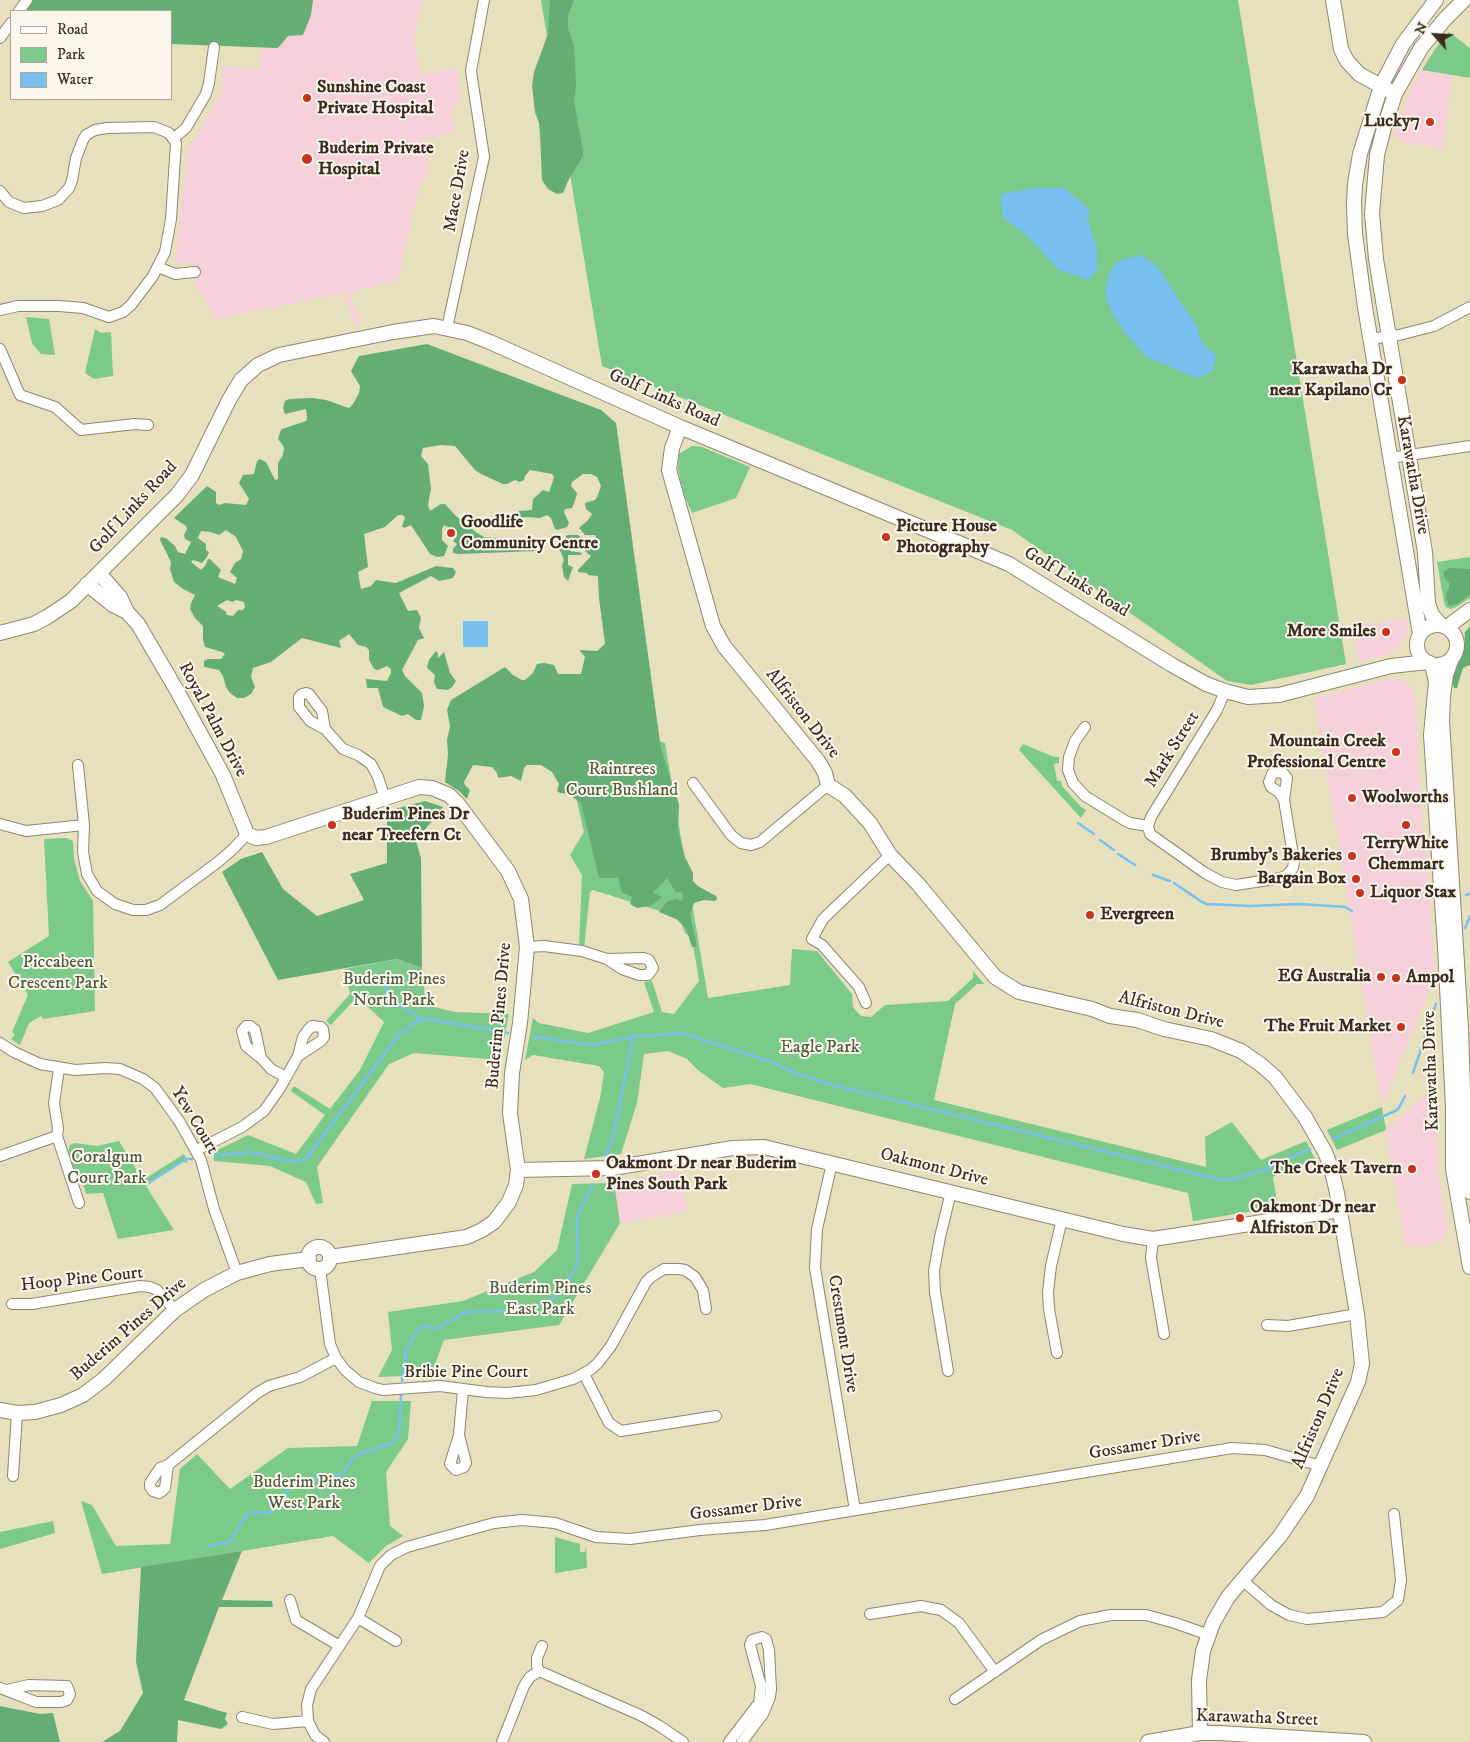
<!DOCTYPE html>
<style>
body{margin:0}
#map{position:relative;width:1470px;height:1742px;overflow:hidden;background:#e6e0bd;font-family:"IM FELL DW Pica",serif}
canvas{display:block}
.legend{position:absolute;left:10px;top:10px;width:162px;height:90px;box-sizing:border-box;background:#fbf7ec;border:1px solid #aea59a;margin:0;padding:6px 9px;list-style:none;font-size:15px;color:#3b2a1e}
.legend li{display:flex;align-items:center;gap:10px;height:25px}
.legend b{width:25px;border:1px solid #aea59a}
.north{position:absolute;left:1410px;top:10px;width:50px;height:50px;-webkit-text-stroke:4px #fbf7ec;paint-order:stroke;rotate:296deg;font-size:14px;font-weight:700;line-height:20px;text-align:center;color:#3b2a1e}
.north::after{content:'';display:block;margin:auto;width:18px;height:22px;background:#3b2a1e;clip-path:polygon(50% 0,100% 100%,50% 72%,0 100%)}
</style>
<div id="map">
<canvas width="1470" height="1742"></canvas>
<ul class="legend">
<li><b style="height:6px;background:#fff"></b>Road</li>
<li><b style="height:14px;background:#7bca8a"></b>Park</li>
<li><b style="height:14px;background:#78c0f0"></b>Water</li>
</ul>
<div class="north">N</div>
</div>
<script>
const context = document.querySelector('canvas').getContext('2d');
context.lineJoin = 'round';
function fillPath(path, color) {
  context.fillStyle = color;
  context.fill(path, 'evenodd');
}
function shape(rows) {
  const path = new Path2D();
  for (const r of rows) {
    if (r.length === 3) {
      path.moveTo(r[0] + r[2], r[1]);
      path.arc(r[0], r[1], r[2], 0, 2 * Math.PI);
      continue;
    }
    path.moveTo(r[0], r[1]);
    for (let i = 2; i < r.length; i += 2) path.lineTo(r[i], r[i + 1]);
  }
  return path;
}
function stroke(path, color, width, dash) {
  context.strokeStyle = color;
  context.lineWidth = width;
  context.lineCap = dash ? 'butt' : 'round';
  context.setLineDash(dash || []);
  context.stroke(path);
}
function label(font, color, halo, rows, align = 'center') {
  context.font = font + ' "IM FELL DW Pica",serif';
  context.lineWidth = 4;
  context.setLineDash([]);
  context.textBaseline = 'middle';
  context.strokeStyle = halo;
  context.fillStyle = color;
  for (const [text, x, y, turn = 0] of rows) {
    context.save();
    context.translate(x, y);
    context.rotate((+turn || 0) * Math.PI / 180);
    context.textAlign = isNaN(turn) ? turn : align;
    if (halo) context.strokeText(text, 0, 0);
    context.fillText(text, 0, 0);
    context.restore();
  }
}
fillPath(shape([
 [272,0,422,0,414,38,420,74,457,68,461,94,461,100,457,105,451,108,455,132,424,139,430,169,418,192,398,281,349,292,361,326,356,327,344,293,216,319,195,286,194,261,181,264,175,261,188,149,221,94,223,67,260,68,262,46],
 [1422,70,1452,75,1443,148,1401,142,1402,138,1393,137,1412,86],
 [1407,619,1408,633,1399,646,1387,655,1359,662,1353,627],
 [1388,679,1402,680,1410,686,1416,697,1423,836,1426,845,1435,975,1382,1107,1314,698],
 [1435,1085,1439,1178,1448,1230,1441,1242,1415,1247,1414,1244,1405,1246,1386,1130],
 [680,1170,687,1212,620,1223,614,1183]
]), '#f5cfda');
fillPath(shape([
 [541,0,1238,0,1346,664,1251,685,1227,681,1012,530,602,366],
 [1449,32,1470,48,1470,78,1422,70,1435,49],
 [26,317,49,319,55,355,41,354,32,343],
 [95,329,101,333,111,332,113,376,94,379,85,373],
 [692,446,702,447,750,467,736,498,692,513,684,495,678,470,679,454],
 [1470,557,1470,598,1456,607,1451,609,1446,607,1444,602,1437,562],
 [545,704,665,743,708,998,790,985,792,949,817,951,852,994,853,1007,861,1016,871,1017,885,1005,948,1001,973,978,973,971,984,984,977,984,955,1004,934,1100,1206,1167,1205,1137,1232,1122,1261,1160,1306,1141,1315,1159,1273,1177,1278,1207,1193,1221,1188,1193,750,1084,723,1088,699,1071,687,1059,668,1051,644,1054,637,1103,621,1154,584,1159,600,1098,604,1072,599,1066,533,1055,525,1060,533,1018,539,1023,588,1033,654,1012,644,982,652,981,662,1012,674,1014,699,981,692,938,685,933,679,917,593,890,590,892,584,948,579,947,582,875,570,855,584,832,573,784,535,752],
 [1023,744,1054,757,1059,757,1059,763,1054,764,1057,781,1061,781,1062,786,1081,807,1086,810,1081,818,1019,750],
 [66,838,73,841,74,859,80,881,93,901,95,1011,43,1019,41,1016,29,1023,20,1045,11,1039,15,1035,12,1032,28,995,8,962,49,936,44,839],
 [397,959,422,968,426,1005,455,1012,509,1014,500,1060,414,1053,389,1064,317,1167,323,1203,316,1204,306,1182,270,1166,214,1161,214,1155,216,1151,248,1135,296,1154,325,1115,291,1091,294,1086,330,1109,360,1070,384,1022,357,997,331,1025,326,1021,350,994,345,969],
 [1382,1107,1386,1130,1337,1150,1327,1130],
 [119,1141,143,1180,184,1154,188,1163,183,1162,146,1186,174,1230,118,1239,103,1193,86,1194,83,1184,77,1182,68,1152,70,1145,74,1143,97,1146],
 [614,1183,620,1223,559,1325,444,1340,431,1375,378,1377,392,1350,388,1312,463,1301,534,1272,557,1250,572,1184],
 [372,1401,411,1401,408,1439,386,1472,390,1526,403,1536,386,1546,369,1563,333,1536,102,1574,81,1501,92,1505,116,1546,170,1544,180,1469,197,1454,230,1489,288,1448,357,1446],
 [53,1521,55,1533,0,1549,0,1532],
 [555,1537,580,1544,580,1552,585,1552,586,1546,587,1568,555,1573]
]), '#7bca8a');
fillPath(shape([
 [30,0,313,0,311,15,303,35,288,36,278,48,171,44,171,11,25,11],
 [550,0,574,0,568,16,568,29,574,45,576,85,574,102,583,151,583,156,569,179,563,193,557,194,548,189,542,180,540,135,539,123,535,112,532,86,534,72,548,34],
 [427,344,601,410,616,423,661,749,679,804,678,830,685,857,693,873,693,881,698,886,716,896,717,899,715,901,704,900,694,903,690,913,697,947,692,947,686,928,676,919,659,912,666,902,676,899,683,901,682,892,676,893,667,878,653,893,662,897,650,906,637,908,630,904,632,897,622,893,618,878,599,878,581,803,568,794,560,793,557,791,559,784,552,772,541,765,527,765,524,768,521,781,511,776,498,778,497,773,492,767,473,765,464,782,465,785,470,790,467,799,459,791,445,782,448,754,447,740,450,726,447,710,451,700,505,667,513,675,522,680,525,680,533,673,537,664,544,663,554,665,558,674,581,674,585,657,580,651,580,650,597,651,605,644,599,598,598,576,588,575,587,573,578,572,578,570,591,556,585,551,584,542,573,545,570,551,583,553,580,555,568,555,568,565,573,567,568,581,564,577,562,566,564,560,559,548,567,535,578,535,589,543,596,537,595,535,585,535,579,528,588,520,592,514,586,509,585,503,595,500,597,497,601,486,597,477,591,474,583,474,572,482,571,486,577,493,576,498,572,508,565,509,564,512,569,523,567,527,557,530,555,529,551,518,547,515,540,518,526,517,518,518,515,516,519,511,532,510,533,499,543,490,549,492,554,477,552,474,530,470,525,476,524,480,520,482,515,480,507,484,503,484,481,474,475,470,455,446,441,445,423,448,421,456,428,464,431,489,428,505,430,511,441,504,445,504,456,516,477,533,484,537,500,538,512,542,528,542,537,546,537,551,459,554,453,553,453,549,457,544,453,541,457,536,457,532,444,525,442,529,442,540,448,546,444,556,437,557,430,554,411,525,404,528,402,526,405,518,403,515,398,515,385,527,364,534,368,567,358,572,361,589,371,586,376,580,396,583,436,566,453,568,456,572,453,578,439,581,431,576,399,593,408,611,417,610,421,618,419,628,424,638,418,640,402,670,405,676,422,693,424,706,421,720,416,720,408,714,402,716,383,707,378,688,367,688,366,679,387,681,391,673,391,669,387,666,378,670,374,669,369,660,369,650,366,647,358,645,349,634,339,641,341,648,302,638,271,662,253,668,251,677,255,687,251,694,244,698,237,698,230,693,226,687,223,676,219,670,204,667,204,661,208,659,221,659,225,654,222,652,205,647,203,640,203,626,195,618,190,609,191,603,195,595,183,589,174,582,170,569,171,562,160,540,161,537,167,539,175,546,178,552,185,554,191,542,185,539,184,535,187,529,186,526,174,518,207,486,216,492,216,503,219,505,225,503,246,505,249,499,239,483,243,475,254,474,257,461,260,459,266,462,275,480,278,479,278,463,283,455,284,447,278,439,280,432,282,429,306,421,307,417,306,409,285,414,283,408,285,401,289,399,313,398,326,400,349,408,353,404,359,393,360,386,351,371,359,356],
 [226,530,236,537,243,551,241,559,235,563,230,572,237,578,235,584,218,577,221,570,210,559,208,559,205,566,201,570,191,562,193,560,202,563,207,557,209,552,206,550,206,544,198,538,201,531,210,532,219,535],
 [227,600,232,602,236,600,244,602,245,607,243,610,238,610,233,616,227,615,225,611,217,606],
 [1449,568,1470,569,1470,595,1457,604,1449,606,1446,598,1446,593,1449,588,1449,582,1445,579,1443,572],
 [1470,626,1470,665,1463,668,1457,688,1454,688,1452,679,1464,651,1465,632],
 [436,651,438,653,438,658,444,652,450,673,456,681,452,687,448,690,437,689,434,682,435,675,428,669,427,667,429,660],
 [425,801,443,807,416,841,421,858,422,968,397,959,278,980,222,872,241,859,262,852,283,889,317,916,364,900,350,874,387,863,387,811],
 [242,1551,222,1600,272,1601,273,1607,219,1607,184,1700,227,1713,225,1719,228,1724,221,1729,178,1720,177,1742,102,1742,120,1731,143,1693,136,1662,141,1567],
 [0,1706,40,1714,53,1713,60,1742,0,1742]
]), '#64ae76');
fillPath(shape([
 [1035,188,1064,188,1090,210,1087,219,1097,247,1097,270,1089,280,1059,270,1025,234,1003,218,1001,194],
 [1140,255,1156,265,1198,328,1200,340,1216,356,1213,371,1197,378,1147,357,1127,335,1112,313,1105,294,1109,273,1118,261],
 [463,621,488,621,488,647,463,647]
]), '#78c0f0');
stroke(shape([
 [1078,823,1094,834],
 [1100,840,1114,850],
 [1118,854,1135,865],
 [1153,875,1170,881],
 [1174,883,1202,902,1207,904,1250,906,1299,904,1345,907,1352,911],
 [1466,895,1470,894],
 [1465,928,1470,916],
 [381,977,388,994,393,1000,400,1006,425,1020],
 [535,1037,591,1045,633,1037,681,1033,769,1061,798,1074,841,1087,1217,1179,1231,1180,1264,1170,1310,1149],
 [1413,1073,1436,1004],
 [1333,1139,1395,1111,1399,1108,1405,1096],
 [605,1155,613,1138,633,1037],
 [216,1156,251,1152,294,1162,302,1160,308,1156,398,1036,416,1022,428,1019,508,1033],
 [149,1182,186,1159,192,1159],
 [402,1381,406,1350,415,1334,422,1326,437,1329,466,1312,509,1311,543,1304,555,1297,566,1285,578,1263,577,1217,593,1184],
 [209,1546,230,1542,242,1521,248,1514,252,1512,270,1513,294,1482,340,1475,344,1472,352,1459,360,1454,390,1444,395,1440,399,1433,401,1395]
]), '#78c0f0', 2.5);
const street = shape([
 [19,11,27,0],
 [0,38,11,23],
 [174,138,186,128,206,94,209,83,214,47],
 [0,191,9,202,24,208,42,206,58,200,69,188,72,181,76,158,83,140,86,135,95,130,107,128,154,127,169,133,176,143,171,219,165,252,153,276,131,305,123,312,109,317,83,308,59,306,18,306,0,310],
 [158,267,175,274,195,272],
 [447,328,484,157,471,71,484,0],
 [1370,339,1399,335,1434,326,1470,307],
 [0,349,20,395,55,407,81,430,135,424,148,425],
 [1390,458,1470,446],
 [1225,691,1217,710,1151,817,1148,826,1150,834,1205,873,1222,882,1236,885,1281,878,1287,875,1293,868,1294,861,1284,800],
 [1085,727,1075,741,1069,757,1068,770,1073,783,1085,796,1124,820,1130,823,1148,826],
 [325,729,322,711,309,694,306,693,302,694,299,697,299,707,310,721,325,729,343,749,358,755,371,764,378,777,385,799],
 [78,765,84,825,83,852,87,874,97,891,115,904,133,910,146,910,160,905,218,862,233,849,247,834],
 [1277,772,1283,773,1287,778,1284,800,1279,792,1271,787,1269,782,1272,774,1277,772],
 [693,783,731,835,741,843,751,845,760,842,828,785],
 [0,824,26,831,84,825],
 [527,947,544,946,582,951,607,959,622,969,639,975,648,975,653,968,649,960,644,958,607,959],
 [866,1003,859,987,822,945,812,939,823,919,890,855],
 [0,1043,14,1052,40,1064,75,1070,106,1068,120,1069,143,1079,155,1088,179,1121,201,1160,214,1209,237,1273],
 [261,1058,255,1030,250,1026,246,1026,242,1031,246,1046,261,1058,271,1069,286,1077],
 [59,1069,54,1103,58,1128,57,1136,79,1203],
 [197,1150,242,1127,264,1111,280,1088,298,1056,303,1037,308,1030,312,1026,321,1027,323,1029,324,1037,321,1041,298,1056],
 [0,1156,57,1136],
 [832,1163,817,1229,815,1268,855,1510],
 [1153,1239,1151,1258,1164,1334],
 [320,1269,330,1344,336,1358,345,1370,359,1382,375,1388,383,1390,440,1386,486,1392,507,1393,536,1390,573,1379,590,1370,598,1363,611,1346,646,1282,651,1277,664,1269,679,1269,685,1270,695,1277,703,1290,706,1309],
 [12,1304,32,1304,140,1286,150,1287,157,1290,175,1310],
 [1267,1325,1288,1326,1357,1314],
 [1057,1353,1049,1309,1048,1292,1051,1266,1062,1219],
 [948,1371,935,1292,934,1271,940,1237,951,1192],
 [584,1374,609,1423,621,1431,716,1416],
 [459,1435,466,1463,464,1467,456,1470,450,1464,459,1435,463,1390],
 [168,1465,165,1488,162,1491,159,1493,153,1491,150,1487,150,1483,160,1468,168,1465,257,1393,269,1386,300,1377,336,1358],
 [13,1476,17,1413],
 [1242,1580,1271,1605,1289,1615,1307,1619,1383,1612,1398,1600,1401,1580,1394,1514],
 [290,1600,296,1620,338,1645],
 [870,1614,921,1606,941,1610,959,1623,995,1672],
 [358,1618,396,1641],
 [539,1671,640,1715,658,1725,683,1742],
 [539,1671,537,1666,537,1658,542,1646],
 [0,1688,36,1702,61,1702,67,1700,70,1694,67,1686,29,1685,7,1690],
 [955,1699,1041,1640,1080,1621,1111,1615,1146,1615,1175,1623,1209,1635],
 [242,1717,273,1724,308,1721],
 [324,1742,315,1735,308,1721,307,1705,311,1689,358,1618,380,1566,391,1555,407,1547,494,1523,522,1520,555,1523,596,1537,630,1539,700,1530,765,1525,1232,1448,1265,1450,1321,1466],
 [502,1742,524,1686,530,1677,539,1671],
 [729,1742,759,1703,761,1686,750,1645,752,1640,762,1637,766,1639,769,1650,771,1689,770,1697,763,1714,742,1742]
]);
const secondary = shape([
 [1333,0,1341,49,1347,61,1359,74,1388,90],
 [680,427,672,448,669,470,713,626,724,646,818,761,825,773,828,785,845,796,870,823,890,855,918,884,995,977,1019,992,1092,1009,1110,1016,1137,1020,1164,1029,1211,1039,1241,1051,1260,1064,1275,1077,1305,1117,1325,1152,1331,1167,1337,1193,1357,1314,1362,1364,1358,1382,1307,1496,1280,1536,1228,1597,1213,1623,1203,1651,1201,1666,1199,1680,1200,1733],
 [99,573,120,597,127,612,138,624,176,689,223,775,247,834,256,838,266,837,410,790,419,787,432,788,449,795,458,804,508,871,521,899,527,947,520,1023,512,1073,510,1113,518,1170,516,1185,509,1202,494,1222,482,1230,467,1237,330,1257],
 [87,584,113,605,127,612],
 [1441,625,1432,615,1428,603,1425,552,1376,259,1372,213,1377,155,1384,128,1395,94,1421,48,1445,19,1464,0],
 [1437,645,20],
 [1447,627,1470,610],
 [0,633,34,624,47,617,71,601,177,495,192,475,229,400,241,380,258,365,279,355,393,332,434,326,467,333,490,342,680,427,1009,564,1172,665,1206,684,1225,691,1248,697,1279,695,1391,666,1428,662],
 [1420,634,1365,307,1355,234,1354,203,1355,184,1360,154,1381,86,1403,44,1436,0],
 [1452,658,1446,675,1443,696,1442,721,1461,1028,1465,1153,1470,1192],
 [1432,664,1436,682,1431,735,1445,947,1453,1107,1453,1169,1470,1267],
 [518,1170,613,1168,733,1148,764,1147,1123,1234,1153,1239,1340,1210],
 [319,1258,11],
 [0,1410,17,1413,35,1412,61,1405,83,1395,104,1379,175,1310,204,1290,237,1273,270,1264,309,1259],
 [1148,1742,1200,1733,1220,1733,1364,1742]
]);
stroke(street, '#90856e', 12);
stroke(secondary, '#90856e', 16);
stroke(street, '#fff', 10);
stroke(secondary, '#fff', 14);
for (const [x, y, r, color] of [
 [307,98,5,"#c8321e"],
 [1430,122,5,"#c8321e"],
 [307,159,6,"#c8321e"],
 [1402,380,5,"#c8321e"],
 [451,533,5,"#c8321e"],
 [886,537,5,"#c8321e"],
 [1386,632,5,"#c8321e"],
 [1396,752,5,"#c8321e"],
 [1352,798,5,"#c8321e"],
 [332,825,5,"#c8321e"],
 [1406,825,5,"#c8321e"],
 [1352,856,5,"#c8321e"],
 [1356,879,5,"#c8321e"],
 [1360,893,5,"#c8321e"],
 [1090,915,5,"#c8321e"],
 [1381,977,5,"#c8321e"],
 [1396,978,5,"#c8321e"],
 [1401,1027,5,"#c8321e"],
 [1412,1169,5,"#c8321e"],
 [596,1174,5,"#c8321e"],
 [1240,1218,5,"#c8321e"]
]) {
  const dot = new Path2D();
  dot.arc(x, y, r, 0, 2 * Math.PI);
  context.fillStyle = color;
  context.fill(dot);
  stroke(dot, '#fbf7ec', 2);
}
label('bold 18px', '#3b2a1e', '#fbf7ec', [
 ["Sunshine Coast",317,88],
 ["Private Hospital",317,109],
 ["Lucky7",1420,122,"right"],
 ["Buderim Private",318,149],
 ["Hospital",318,170],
 ["Karawatha Dr",1392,370,"right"],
 ["near Kapilano Cr",1392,391,"right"],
 ["Goodlife",461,523],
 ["Community Centre",461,544],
 ["Picture House",896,527],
 ["Photography",896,548],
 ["More Smiles",1376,632,"right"],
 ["Mountain Creek",1386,742,"right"],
 ["Professional Centre",1386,763,"right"],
 ["Woolworths",1362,798],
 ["Buderim Pines Dr",342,815],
 ["near Treefern Ct",342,836],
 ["TerryWhite",1406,844,"center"],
 ["Chemmart",1406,865,"center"],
 ["Brumby's Bakeries",1342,856,"right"],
 ["Bargain Box",1346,879,"right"],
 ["Liquor Stax",1370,893],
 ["Evergreen",1100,915],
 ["EG Australia",1371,977,"right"],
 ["Ampol",1406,978],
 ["The Fruit Market",1391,1027,"right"],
 ["Oakmont Dr near Buderim",606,1164],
 ["Pines South Park",606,1185],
 ["The Creek Tavern",1402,1169,"right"],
 ["Oakmont Dr near",1250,1208],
 ["Alfriston Dr",1250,1229]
], 'left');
label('18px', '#3b2a1e', '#fbf7ec', [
 ["Mace Drive",458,191,-80],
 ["Golf Links Road",664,399,24],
 ["Karawatha Drive",1412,475,80],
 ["Golf Links Road",134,508,-47],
 ["Golf Links Road",1076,583,31],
 ["Alfriston Drive",802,714,52],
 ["Royal Palm Drive",212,720,62],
 ["Mark Street",1173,750,-58],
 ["Alfriston Drive",1171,1011,14],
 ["Buderim Pines Drive",500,1016,-85],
 ["Karawatha Drive",1432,1071,-92],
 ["Yew Court",194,1121,59],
 ["Oakmont Drive",934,1168,14],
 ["Hoop Pine Court",82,1280,-6],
 ["Buderim Pines Drive",129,1330,-41],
 ["Crestmont Drive",842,1334,81],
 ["Bribie Pine Court",466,1373],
 ["Alfriston Drive",1319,1419,-67],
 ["Gossamer Drive",1145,1446,-9],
 ["Gossamer Drive",746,1509,-7],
 ["Karawatha Street",1257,1719,2]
]);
label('18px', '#4e5a3e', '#fbf7ec', [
 ["Raintrees",622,770],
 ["Court Bushland",622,791],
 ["Piccabeen",58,963],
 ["Crescent Park",58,984],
 ["Buderim Pines",394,980],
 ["North Park",394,1001],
 ["Eagle Park",820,1048],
 ["Coralgum",107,1158],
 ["Court Park",107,1179],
 ["Buderim Pines",540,1289],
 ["East Park",540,1310],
 ["Buderim Pines",304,1483],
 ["West Park",304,1504]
]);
</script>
